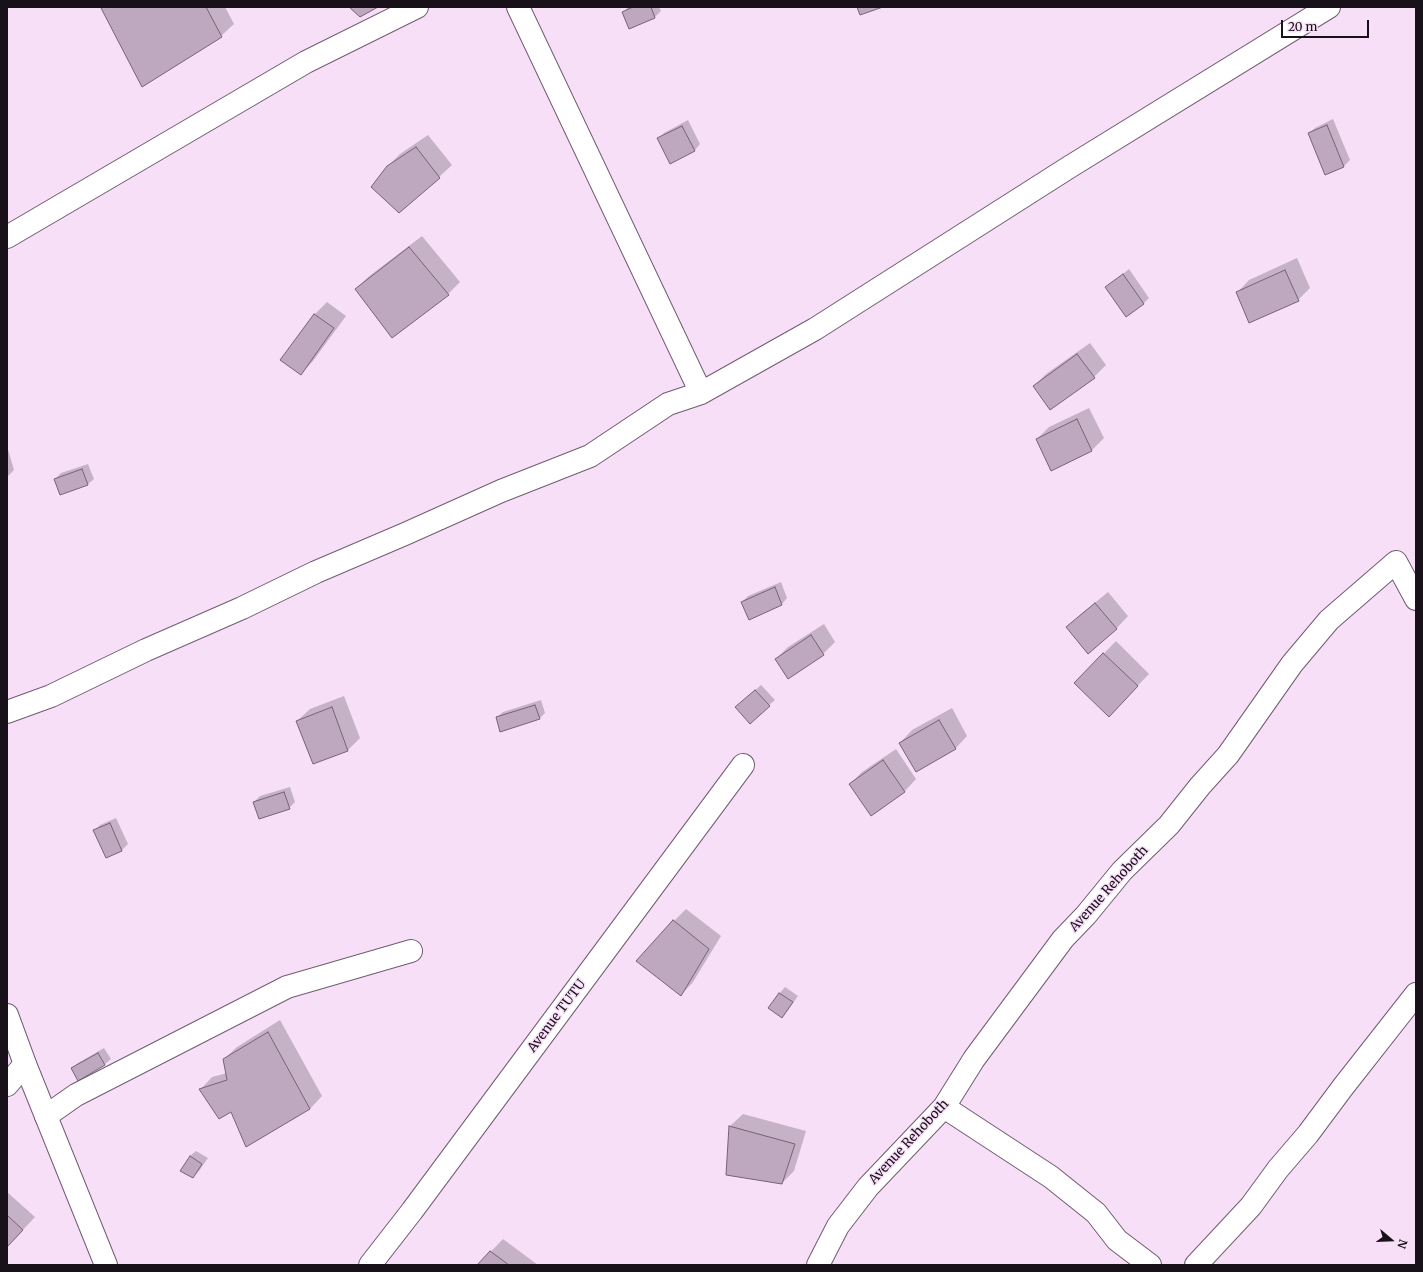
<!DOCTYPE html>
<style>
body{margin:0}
#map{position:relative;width:1423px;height:1272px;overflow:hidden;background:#f7dff8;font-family:Merriweather,serif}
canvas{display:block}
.frame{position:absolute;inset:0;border:8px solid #191119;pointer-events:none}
.north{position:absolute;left:1371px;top:1220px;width:40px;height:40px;-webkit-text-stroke:3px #f7dff8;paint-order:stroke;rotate:109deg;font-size:11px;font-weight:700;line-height:16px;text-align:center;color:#191119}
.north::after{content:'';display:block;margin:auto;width:14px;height:18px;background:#191119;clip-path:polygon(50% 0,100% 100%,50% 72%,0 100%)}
.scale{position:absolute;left:1281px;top:20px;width:88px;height:18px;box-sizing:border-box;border:2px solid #191119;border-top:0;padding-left:5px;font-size:12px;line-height:14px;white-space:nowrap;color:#191119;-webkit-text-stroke:3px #f7dff8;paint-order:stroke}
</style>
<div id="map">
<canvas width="1423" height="1272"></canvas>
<div class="frame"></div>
<div class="north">N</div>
<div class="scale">20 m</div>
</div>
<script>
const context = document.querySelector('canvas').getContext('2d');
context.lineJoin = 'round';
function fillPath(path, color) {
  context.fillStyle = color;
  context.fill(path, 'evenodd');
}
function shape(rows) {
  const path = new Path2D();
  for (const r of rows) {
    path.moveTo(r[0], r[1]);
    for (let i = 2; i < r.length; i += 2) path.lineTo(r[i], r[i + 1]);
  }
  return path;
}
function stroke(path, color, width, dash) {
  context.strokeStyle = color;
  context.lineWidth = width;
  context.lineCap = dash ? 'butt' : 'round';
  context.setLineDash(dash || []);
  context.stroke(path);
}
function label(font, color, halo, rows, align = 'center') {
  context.font = font + ' Merriweather,serif';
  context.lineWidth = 3;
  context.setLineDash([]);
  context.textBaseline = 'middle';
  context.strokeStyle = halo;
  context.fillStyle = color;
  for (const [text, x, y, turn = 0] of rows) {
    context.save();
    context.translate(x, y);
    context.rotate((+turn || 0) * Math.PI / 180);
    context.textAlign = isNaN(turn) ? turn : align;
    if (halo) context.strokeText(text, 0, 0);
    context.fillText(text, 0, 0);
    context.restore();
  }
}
fillPath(shape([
 [103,7,225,7,234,24,221,36],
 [628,7,659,7,661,11,655,17,630,27,624,12],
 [1333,119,1350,160,1344,166,1326,173,1309,133,1315,128],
 [688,120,700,144,695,150,670,162,658,139,664,133],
 [428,135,452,165,439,177,387,167,400,154],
 [422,236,460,282,448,294,356,289,368,277],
 [1297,258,1310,288,1298,300,1237,293,1249,280],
 [1129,269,1149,298,1143,304,1107,287],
 [327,302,346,316,313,361,301,374,282,360,315,314],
 [1090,343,1106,365,1094,377,1034,386,1046,374],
 [1089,408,1104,438,1092,450,1037,439,1049,427],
 [7,446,14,470,7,477],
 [88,464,94,479,88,484,61,494,55,479,61,473],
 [781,582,787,598,782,604,742,602,748,596],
 [1108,592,1128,616,1116,629,1067,627,1080,615],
 [824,624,835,642,823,654,776,659,788,647],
 [1116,641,1149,674,1121,703,1075,683],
 [761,685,775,700,769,705,742,702],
 [344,696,360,738,348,750,297,721,310,709],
 [541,700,545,713,539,719,497,717,503,712],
 [952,708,967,736,955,749,900,743,912,730],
 [896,749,916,779,904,792,850,784,862,772],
 [290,787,295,802,289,808,254,802,260,796],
 [116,818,128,844,122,850,106,857,95,830,100,825],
 [686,909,721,936,693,982,681,995,674,921],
 [785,987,798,996,788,1010,782,1016,770,1008,780,993],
 [280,1020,322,1096,310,1109,232,1111,200,1090,212,1077,227,1073,224,1059,237,1047],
 [104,1048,111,1059,105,1064,72,1068,78,1063],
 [743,1114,806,1131,794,1171,782,1183,727,1174,730,1126],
 [196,1151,208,1158,199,1171,193,1177,190,1156],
 [7,1192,35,1217,7,1247],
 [503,1239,538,1265,478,1265]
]), '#0003');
const building = shape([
 [102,7,206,7,222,37,142,87,101,8,102,7],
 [349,7,378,7,360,17,349,7],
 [633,7,651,7,655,18,629,29,622,12,633,7],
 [857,7,883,7,860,15,857,7],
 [1327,125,1344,167,1325,175,1308,133,1327,125],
 [682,126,695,151,670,164,657,138,682,126],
 [416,147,440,178,399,213,371,187,387,166,416,147],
 [409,247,449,295,392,338,355,289,409,247],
 [1285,270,1299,301,1249,323,1236,292,1285,270],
 [1123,274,1144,304,1126,317,1105,287,1123,274],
 [314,314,334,328,301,375,280,360,314,314],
 [1077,354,1095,378,1050,410,1033,386,1077,354],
 [1077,419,1092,451,1051,471,1036,439,1077,419],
 [82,469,88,485,60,495,54,479,82,469],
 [775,587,782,605,749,620,741,602,775,587],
 [1095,603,1117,629,1088,654,1066,627,1095,603],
 [811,635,824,655,788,679,775,659,811,635],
 [1103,653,1138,686,1109,717,1074,683,1103,653],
 [755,690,770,706,750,724,735,707,755,690],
 [535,705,540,719,500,732,496,717,535,705],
 [332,707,348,751,313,764,296,721,332,707],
 [939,720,956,749,916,772,899,743,939,720],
 [883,760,905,792,871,816,849,784,883,760],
 [284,792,290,809,259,819,253,802,284,792],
 [110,823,122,851,106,858,93,830,110,823],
 [673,920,709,949,681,996,636,961,673,920],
 [779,993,793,1002,782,1018,768,1008,779,993],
 [268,1032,310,1109,246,1147,231,1112,219,1119,199,1089,227,1080,223,1059,268,1032],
 [98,1053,105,1065,78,1081,71,1068,98,1053],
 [729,1126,795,1144,782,1184,726,1175,729,1126],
 [190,1156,202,1164,193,1178,180,1171,190,1156],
 [7,1215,23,1230,7,1247,7,1215],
 [490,1251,509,1265,477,1265,490,1251]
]);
fillPath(building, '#bea8bf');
stroke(building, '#766277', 1);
const minor = shape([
 [518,7,701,393],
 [7,237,306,62,417,7],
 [7,712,51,696,146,650,242,608,316,572,405,534,501,491,590,456,668,404,701,393,815,329,1071,166,1329,7],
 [7,1085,25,1064],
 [944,1107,1051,1177,1096,1213,1117,1240,1150,1265],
 [46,1116,76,1095,287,987,411,951],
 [370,1265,412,1211,743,765],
 [818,1265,838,1226,868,1187,944,1107,974,1059,1063,939,1086,915,1122,871,1169,825,1200,786,1228,755,1292,664,1329,620,1396,562,1416,599],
 [1196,1265,1251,1206,1278,1169,1308,1134,1343,1087,1416,994]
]);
const tertiary = shape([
 [7,1015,25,1064,106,1265]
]);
stroke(minor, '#705c71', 24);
stroke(tertiary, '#705c71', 24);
stroke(minor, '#fff', 22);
stroke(tertiary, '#fff', 22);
label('13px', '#191119', '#f7dff8', [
 ["Avenue Rehoboth",1109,889,-48],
 ["Avenue TUTU",557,1016,-53],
 ["Avenue Rehoboth",909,1142,-47]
]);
</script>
